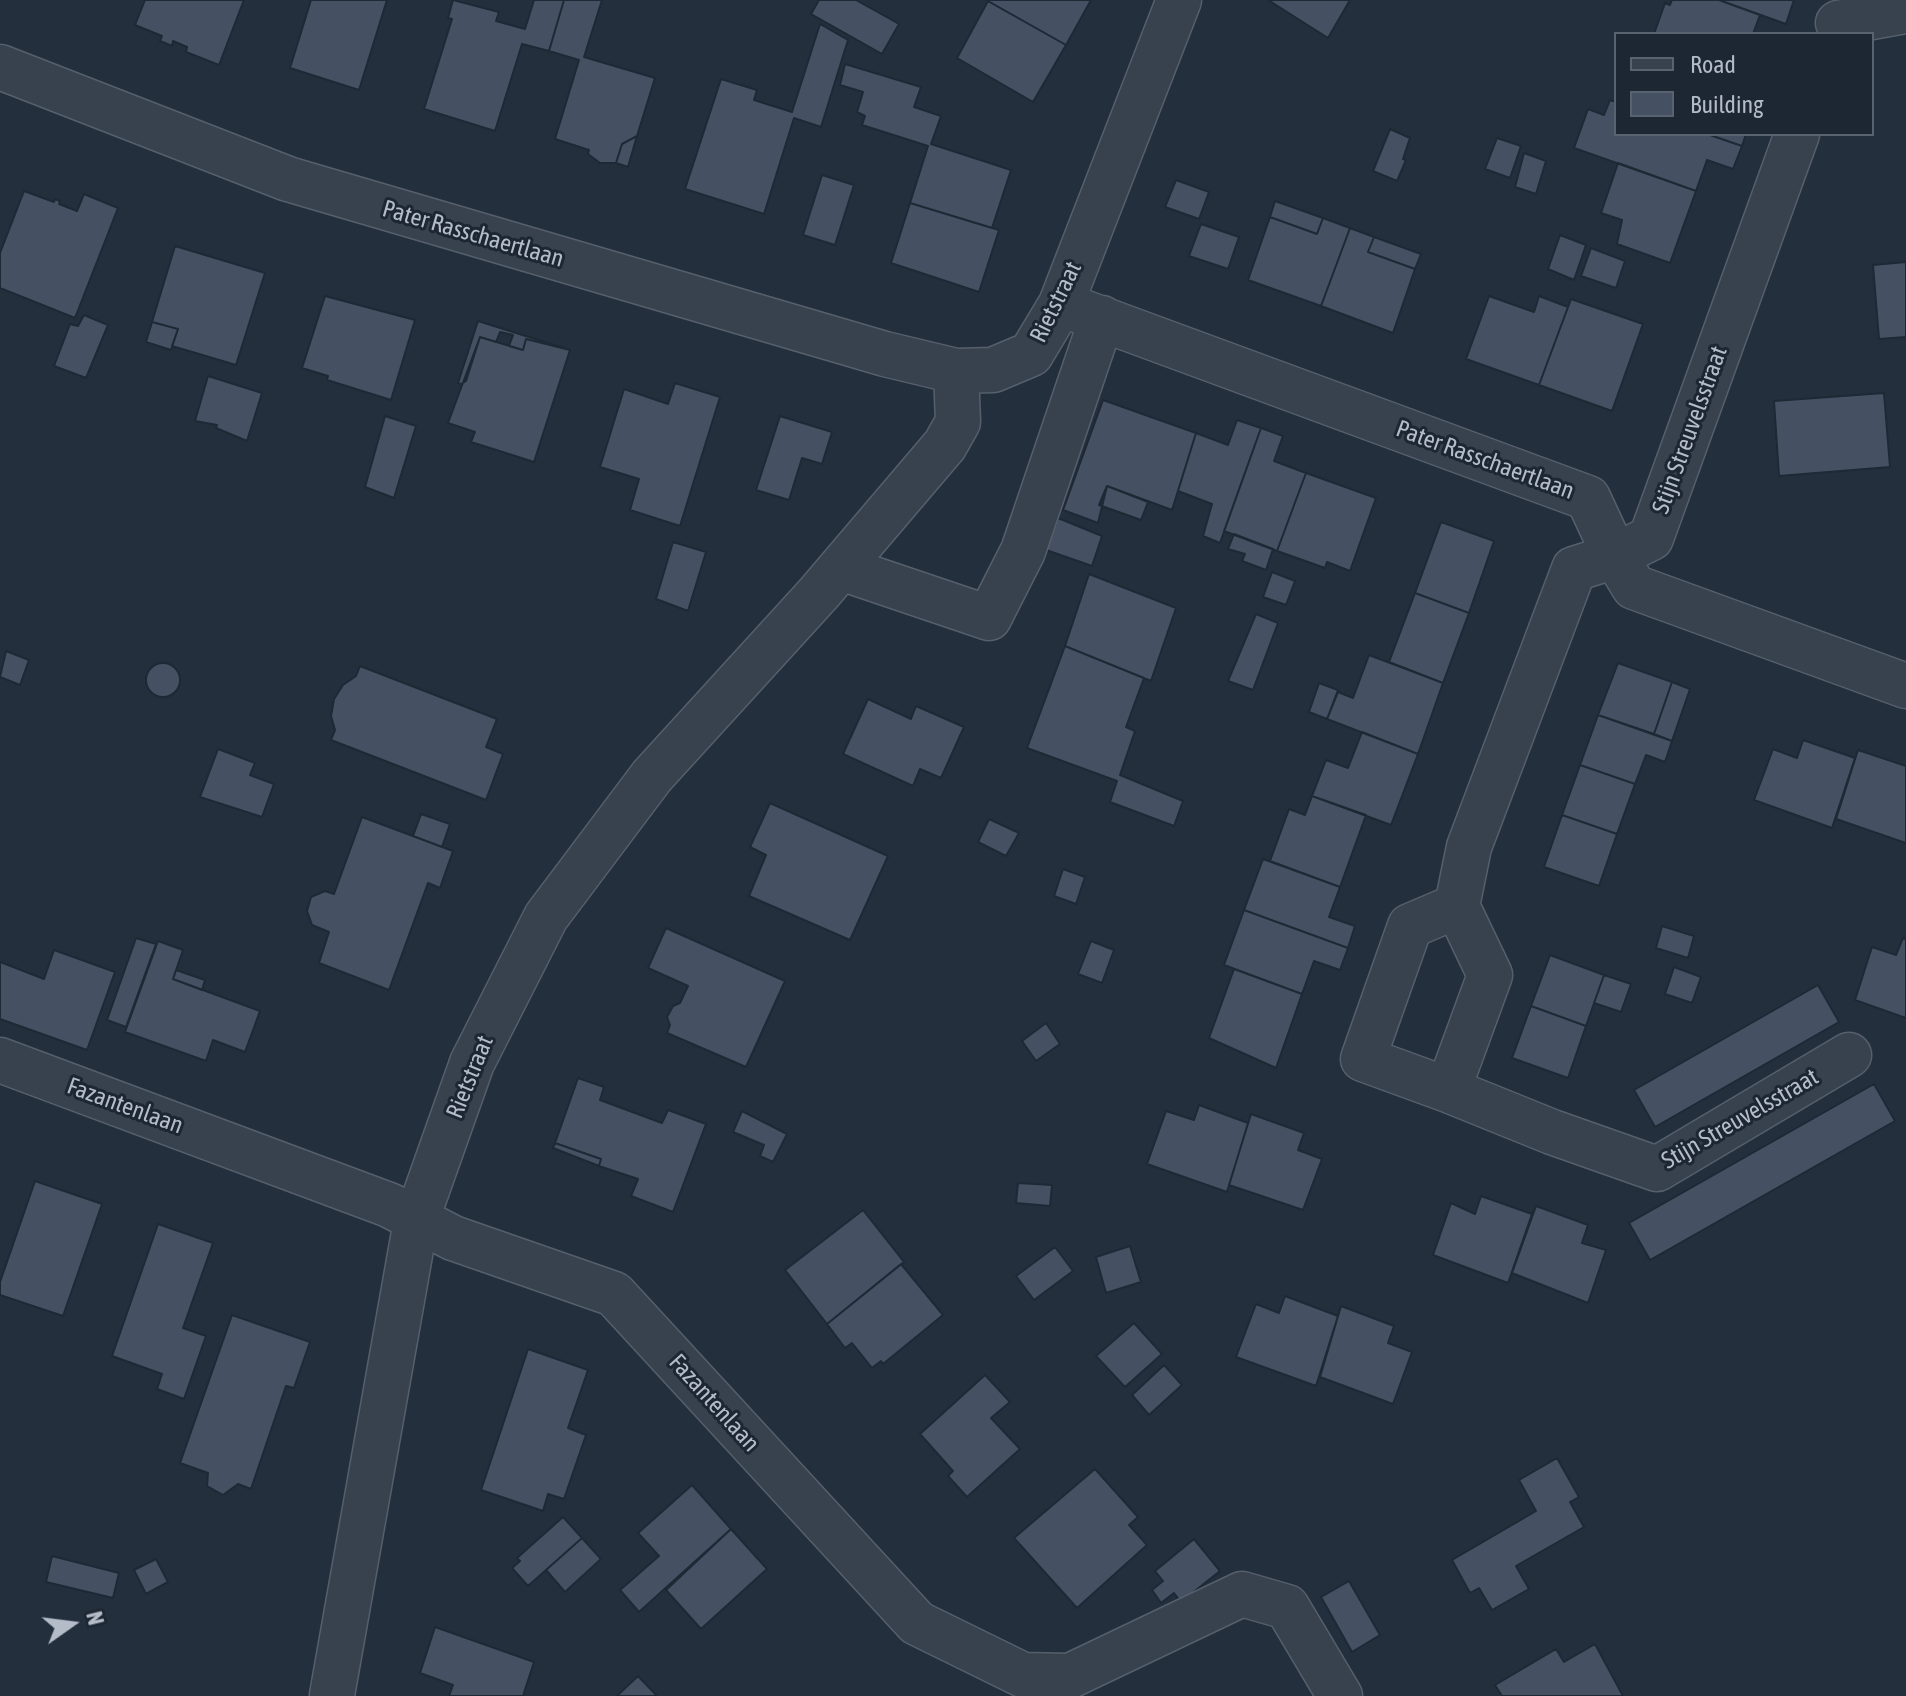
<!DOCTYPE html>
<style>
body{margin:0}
#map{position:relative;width:1906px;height:1696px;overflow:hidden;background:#242f3e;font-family:"Asap Condensed",sans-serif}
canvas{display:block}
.legend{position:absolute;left:1614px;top:32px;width:260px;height:104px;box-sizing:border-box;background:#1d2633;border:2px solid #59626f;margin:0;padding:10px 14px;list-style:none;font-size:24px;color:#b4bcc9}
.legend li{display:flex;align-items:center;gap:16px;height:40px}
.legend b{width:40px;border:2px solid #59626f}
.north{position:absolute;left:32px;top:1584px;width:80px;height:80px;-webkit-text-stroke:6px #1d2633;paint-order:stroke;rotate:76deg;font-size:22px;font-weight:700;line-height:32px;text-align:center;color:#b4bcc9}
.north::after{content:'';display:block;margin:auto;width:28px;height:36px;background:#b4bcc9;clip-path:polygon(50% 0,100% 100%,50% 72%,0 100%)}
</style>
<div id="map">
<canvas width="1906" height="1696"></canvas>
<ul class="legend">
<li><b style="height:10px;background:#38414e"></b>Road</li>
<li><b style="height:22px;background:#455162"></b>Building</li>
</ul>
<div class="north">N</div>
</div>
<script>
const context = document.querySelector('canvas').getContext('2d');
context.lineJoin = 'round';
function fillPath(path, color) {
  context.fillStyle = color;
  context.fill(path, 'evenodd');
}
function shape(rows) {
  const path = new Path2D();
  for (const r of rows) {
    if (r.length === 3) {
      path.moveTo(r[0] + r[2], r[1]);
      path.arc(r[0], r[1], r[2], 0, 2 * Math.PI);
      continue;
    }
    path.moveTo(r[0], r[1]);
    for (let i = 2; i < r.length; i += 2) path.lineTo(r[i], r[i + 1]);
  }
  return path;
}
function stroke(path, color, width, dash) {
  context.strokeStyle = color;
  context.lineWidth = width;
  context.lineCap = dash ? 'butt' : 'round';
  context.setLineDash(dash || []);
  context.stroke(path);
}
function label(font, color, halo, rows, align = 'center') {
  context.font = font + ' "Asap Condensed",sans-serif';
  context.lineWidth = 6;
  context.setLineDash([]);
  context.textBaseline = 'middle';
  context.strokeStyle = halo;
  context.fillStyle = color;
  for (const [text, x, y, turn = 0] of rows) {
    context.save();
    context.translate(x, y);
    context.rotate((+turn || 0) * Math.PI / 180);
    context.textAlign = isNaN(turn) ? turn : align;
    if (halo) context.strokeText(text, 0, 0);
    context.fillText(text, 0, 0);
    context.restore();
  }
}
const building = shape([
 [145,0,244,0,219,65,186,52,187,47,173,41,172,46,160,41,162,36,135,25,145,0],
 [311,0,387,0,359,90,290,68,311,0],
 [453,0,499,12,496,21,525,29,534,0,564,0,549,51,522,44,495,131,424,109,452,19,448,18,453,0],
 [564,0,602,0,584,57,655,78,637,136,622,144,616,163,600,163,588,154,589,150,555,139,579,60,549,51,564,0],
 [819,0,856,0,899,24,882,54,811,14,819,0],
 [986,0,1091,0,1066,45,986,0],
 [1268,0,1350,0,1328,38,1268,0],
 [1672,0,1719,0,1760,15,1753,34,1654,34,1665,3,1670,5,1672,0],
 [1719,0,1794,0,1786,24,1719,0],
 [988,1,1066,45,1033,102,957,58,988,1],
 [820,24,848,40,821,127,794,118,764,214,685,189,721,79,757,90,754,100,792,112,820,24],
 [845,64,921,87,914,107,941,116,931,144,1011,170,992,228,910,203,928,146,862,125,865,116,857,112,863,92,840,85,845,64],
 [1610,100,1616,102,1616,134,1707,134,1742,146,1733,169,1707,160,1696,191,1574,148,1588,109,1604,115,1610,100],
 [1390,129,1410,138,1403,159,1406,160,1397,181,1373,171,1390,129],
 [1707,134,1746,134,1742,146,1707,134],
 [637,136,628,167,616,163,622,144,637,136],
 [1497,138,1521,146,1510,178,1485,169,1497,138],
 [1524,153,1546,161,1536,194,1515,187,1524,153],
 [1618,163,1696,191,1670,263,1617,244,1622,220,1601,213,1618,163],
 [822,175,854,185,835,245,803,235,822,175],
 [1176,180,1209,192,1199,219,1165,207,1176,180],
 [24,191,54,202,55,199,60,201,59,204,77,211,84,194,118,208,75,318,0,288,0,253,24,191],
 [1275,201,1323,218,1317,234,1270,217,1275,201],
 [910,203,999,230,979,292,891,263,910,203],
 [1270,217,1317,234,1323,218,1350,228,1321,306,1248,280,1270,217],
 [1201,224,1239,237,1228,269,1189,256,1201,224],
 [1350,228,1374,237,1368,252,1415,269,1393,333,1321,306,1350,228],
 [1560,235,1586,245,1574,280,1548,269,1560,235],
 [1374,237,1421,254,1415,269,1368,252,1374,237],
 [175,246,265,273,236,365,172,346,178,329,152,322,175,246],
 [1591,248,1625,261,1616,288,1581,276,1591,248],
 [1906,262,1906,337,1879,339,1873,265,1906,262],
 [325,296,415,320,391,400,327,380,328,376,302,368,325,296],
 [1489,296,1534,312,1539,296,1568,307,1539,385,1466,359,1489,296],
 [1571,299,1643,324,1612,411,1539,385,1571,299],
 [84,315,108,325,86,378,54,366,70,324,78,326,84,315],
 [478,321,564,348,526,339,523,350,509,346,513,335,500,332,496,342,480,337,466,381,461,384,458,383,478,321],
 [152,322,178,329,171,350,146,342,152,322],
 [480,337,523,350,526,339,570,350,534,462,471,442,475,432,448,423,480,337],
 [208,376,262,393,247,441,216,428,217,425,195,421,208,376],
 [675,383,720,397,680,526,630,510,639,479,600,467,624,389,668,404,675,383],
 [1884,393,1890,467,1779,476,1774,401,1884,393],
 [1103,400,1196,433,1172,510,1107,486,1098,523,1063,510,1103,400],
 [385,416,416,426,394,498,365,487,385,416],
 [780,416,832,432,822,464,802,458,789,500,756,490,780,416],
 [1237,420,1261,428,1220,543,1203,536,1212,504,1178,491,1196,433,1228,445,1237,420],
 [1261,428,1283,436,1274,461,1306,473,1277,551,1224,531,1261,428],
 [1306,473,1376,498,1350,571,1327,562,1325,568,1277,551,1306,473],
 [1107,486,1148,502,1141,520,1099,505,1107,486],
 [1058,518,1102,536,1092,566,1046,550,1058,518],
 [1441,522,1494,541,1469,613,1415,593,1441,522],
 [1234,534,1273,549,1266,570,1242,561,1245,554,1228,549,1234,534],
 [673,542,706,552,688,611,656,599,673,542],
 [1272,572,1295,581,1286,605,1263,597,1272,572],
 [1089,574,1176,608,1151,681,1065,646,1089,574],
 [1415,593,1469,613,1443,683,1389,662,1415,593],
 [1256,614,1278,623,1253,690,1228,681,1256,614],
 [1065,646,1144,678,1126,727,1135,731,1120,775,1183,801,1174,826,1110,802,1117,781,1027,748,1065,646],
 [6,651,29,660,20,685,0,677,6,651],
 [1369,655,1443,683,1418,754,1327,719,1338,692,1353,698,1369,655],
 [163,680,17],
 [1618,663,1672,682,1654,734,1598,715,1618,663],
 [360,666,497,719,486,747,503,754,486,800,331,740,335,730,331,716,334,699,343,685,356,676,360,666],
 [1672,682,1690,689,1672,741,1654,734,1672,682],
 [1319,683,1338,690,1327,719,1309,712,1319,683],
 [868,699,911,719,916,706,964,727,941,778,920,769,913,786,843,754,868,699],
 [1598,715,1672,741,1665,762,1646,755,1635,784,1580,765,1598,715],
 [1362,732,1418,754,1391,825,1312,796,1326,760,1348,768,1362,732],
 [1803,740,1855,758,1832,828,1754,800,1773,749,1797,758,1803,740],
 [218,749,255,763,250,775,274,784,262,817,200,797,218,749],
 [1858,750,1906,766,1906,843,1836,819,1858,750],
 [1580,765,1635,784,1617,834,1562,815,1580,765],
 [1312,796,1366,815,1340,887,1270,861,1289,809,1305,815,1312,796],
 [770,803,888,856,850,940,749,896,766,855,750,847,770,803],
 [421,814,450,824,442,847,413,836,421,814],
 [1562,815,1617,834,1599,886,1544,867,1562,815],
 [362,817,453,851,440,888,428,883,389,990,319,963,329,932,312,925,307,911,311,897,325,891,334,894,362,817],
 [989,819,1019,833,1006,856,978,842,989,819],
 [1263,859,1340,887,1329,917,1355,926,1348,948,1244,910,1263,859],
 [1063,869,1085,877,1076,904,1054,896,1063,869],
 [1244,910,1348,948,1340,970,1314,961,1302,994,1224,965,1244,910],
 [1662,926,1694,936,1688,958,1656,948,1662,926],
 [666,928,785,981,746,1067,667,1033,670,1025,667,1017,673,1006,680,1003,688,986,648,968,666,928],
 [136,938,156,944,126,1027,107,1020,136,938],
 [1903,938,1906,939,1906,1018,1855,1000,1872,947,1896,955,1903,938],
 [158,941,183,950,173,979,260,1011,245,1052,213,1040,206,1061,125,1032,158,941],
 [1091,941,1114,950,1102,983,1078,974,1091,941],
 [54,950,115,972,87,1050,0,1019,0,962,44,979,54,950],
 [1550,955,1604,975,1586,1026,1531,1006,1550,955],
 [1674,967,1701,977,1692,1003,1665,994,1674,967],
 [1234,969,1302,994,1276,1068,1209,1038,1234,969],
 [176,970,205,980,202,990,173,979,176,970],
 [1604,975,1631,984,1621,1012,1594,1003,1604,975],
 [1818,985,1839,1022,1655,1127,1634,1090,1818,985],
 [1531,1006,1586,1026,1568,1078,1512,1058,1531,1006],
 [1046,1023,1060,1044,1036,1061,1022,1041,1046,1023],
 [578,1078,604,1087,600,1100,662,1123,668,1110,706,1124,673,1212,631,1196,638,1179,599,1166,601,1159,555,1143,578,1078],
 [1874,1084,1895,1121,1650,1260,1629,1223,1874,1084],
 [1199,1105,1248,1123,1227,1192,1147,1164,1166,1111,1194,1120,1199,1105],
 [742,1111,787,1134,773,1162,760,1156,764,1145,733,1132,742,1111],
 [1251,1114,1304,1133,1298,1150,1322,1159,1303,1210,1229,1185,1251,1114],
 [555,1143,601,1159,599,1166,553,1148,555,1143],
 [35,1181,102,1204,63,1316,0,1295,0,1282,35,1181],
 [1018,1183,1052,1185,1050,1206,1016,1203,1018,1183],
 [1481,1196,1532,1214,1508,1283,1433,1255,1451,1203,1475,1214,1481,1196],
 [1536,1206,1588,1225,1582,1243,1606,1250,1588,1303,1512,1273,1536,1206],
 [863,1210,904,1262,827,1324,785,1270,863,1210],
 [158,1224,213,1243,183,1328,206,1336,184,1399,157,1389,162,1374,112,1356,158,1224],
 [1130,1246,1141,1282,1106,1293,1096,1257,1130,1246],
 [1055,1247,1073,1271,1034,1300,1016,1276,1055,1247],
 [901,1264,943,1315,883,1364,881,1361,872,1368,852,1343,845,1348,827,1324,901,1264],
 [1285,1296,1338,1316,1316,1386,1236,1357,1256,1304,1279,1313,1285,1296],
 [1341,1306,1394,1326,1388,1343,1412,1352,1393,1404,1320,1377,1341,1306],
 [232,1315,310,1342,294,1388,286,1386,251,1489,238,1484,223,1495,207,1486,208,1473,180,1463,232,1315],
 [1134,1323,1162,1354,1125,1387,1096,1356,1134,1323],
 [528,1349,588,1370,568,1428,586,1435,564,1499,548,1494,543,1511,481,1490,528,1349],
 [1164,1365,1182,1385,1149,1415,1132,1395,1164,1365],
 [985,1375,1010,1402,991,1418,1020,1449,967,1497,948,1476,953,1471,920,1434,985,1375],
 [1557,1458,1579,1497,1570,1502,1584,1527,1516,1566,1529,1589,1492,1610,1479,1588,1470,1593,1452,1560,1536,1511,1519,1480,1557,1458],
 [1095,1469,1138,1517,1129,1525,1147,1545,1077,1608,1014,1538,1095,1469],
 [692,1485,731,1529,639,1612,620,1590,659,1556,638,1533,692,1485],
 [563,1517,582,1538,528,1586,512,1568,520,1561,517,1558,563,1517],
 [731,1529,767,1569,701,1629,666,1590,731,1529],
 [582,1538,601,1559,565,1592,546,1570,582,1538],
 [1194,1539,1220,1571,1181,1602,1174,1593,1161,1603,1152,1590,1163,1581,1155,1571,1194,1539],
 [52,1556,119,1573,113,1598,46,1582,52,1556],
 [156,1559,168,1582,146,1594,134,1570,156,1559],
 [1349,1581,1380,1635,1352,1652,1321,1597,1349,1581],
 [435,1627,534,1662,523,1696,449,1696,453,1685,420,1673,435,1627],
 [1595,1644,1623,1696,1502,1696,1495,1685,1556,1649,1564,1662,1595,1644],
 [638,1676,657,1696,617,1696,638,1676]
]);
fillPath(building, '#455162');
stroke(building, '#1f2835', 2);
const minor = shape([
 [1838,23,1906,11],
 [0,67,288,179,885,354,956,371,993,370,1031,354,1061,304,1179,0],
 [1061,304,1588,498,1615,556,1634,587,1906,686],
 [841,568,989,618,1023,551,1102,318],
 [1457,906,1410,926,1363,1059,1448,1090,1490,975,1457,906,1469,847,1574,569,1615,556,1651,538,1797,134],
 [0,1060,389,1205,453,1238,614,1294,917,1623,1023,1675,1070,1676,1242,1594,1287,1607,1340,1696],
 [1448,1090,1552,1132,1657,1169,1849,1055],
 [332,1695,416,1221,472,1063,546,917,652,776,819,593,945,445,958,422,956,371]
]);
stroke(minor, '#565f6c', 47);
stroke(minor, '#38414e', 44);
label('24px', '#b4bcc9', '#1d2633', [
 ["Pater Rasschaertlaan",473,234,16],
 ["Rietstraat",1056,302,-64],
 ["Stijn Streuvelsstraat",1690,430,-70],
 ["Pater Rasschaertlaan",1485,460,20],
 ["Rietstraat",470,1077,-68],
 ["Fazantenlaan",125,1106,20],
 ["Stijn Streuvelsstraat",1740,1119,-30],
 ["Fazantenlaan",714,1403,48]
]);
</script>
